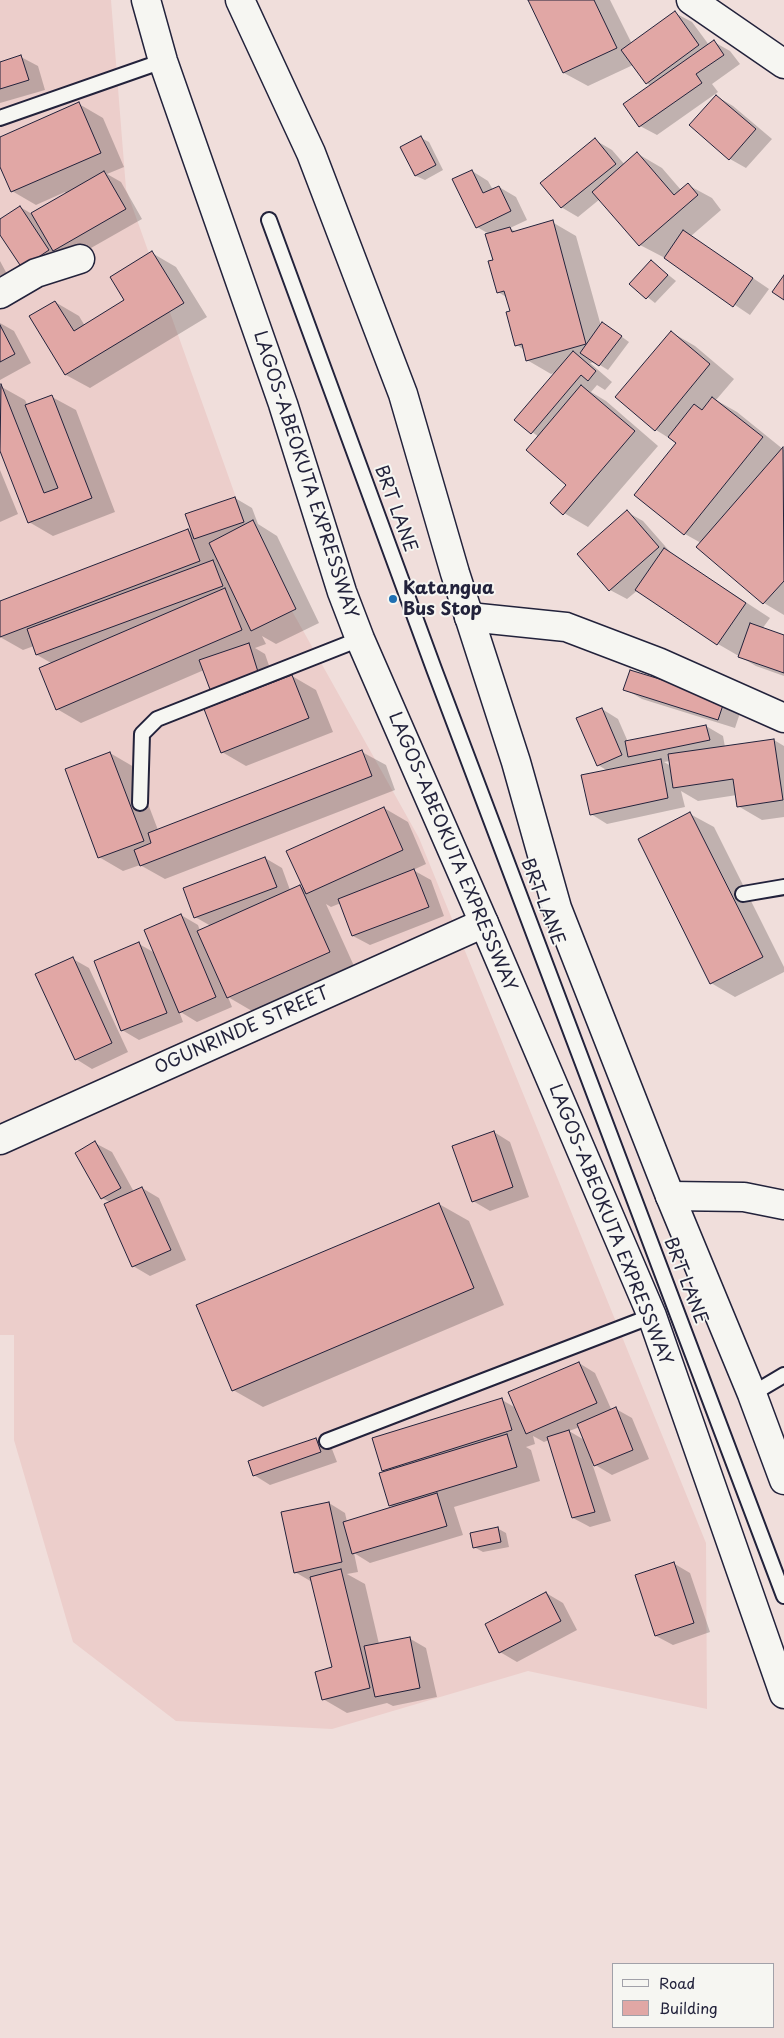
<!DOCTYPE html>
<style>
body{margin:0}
#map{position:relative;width:784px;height:2038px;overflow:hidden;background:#f0dedb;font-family:"Playpen Sans",sans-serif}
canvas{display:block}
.legend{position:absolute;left:612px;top:1963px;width:162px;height:65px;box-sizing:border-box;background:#f6f6f2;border:1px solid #a1a1a9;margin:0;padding:6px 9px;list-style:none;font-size:15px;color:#22223b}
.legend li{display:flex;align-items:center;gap:10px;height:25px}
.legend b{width:25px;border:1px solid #a1a1a9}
</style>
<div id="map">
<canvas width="784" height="2038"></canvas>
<ul class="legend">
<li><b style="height:6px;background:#f6f6f2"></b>Road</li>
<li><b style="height:14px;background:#e1a7a5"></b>Building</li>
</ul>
</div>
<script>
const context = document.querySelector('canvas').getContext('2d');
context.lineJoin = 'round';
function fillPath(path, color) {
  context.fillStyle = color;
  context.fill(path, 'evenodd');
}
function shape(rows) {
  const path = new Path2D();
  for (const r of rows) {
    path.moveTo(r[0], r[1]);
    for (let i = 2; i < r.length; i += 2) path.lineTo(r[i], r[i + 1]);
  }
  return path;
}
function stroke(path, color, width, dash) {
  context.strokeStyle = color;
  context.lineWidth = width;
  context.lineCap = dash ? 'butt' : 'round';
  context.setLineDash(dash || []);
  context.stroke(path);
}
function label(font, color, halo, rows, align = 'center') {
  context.font = font + ' "Playpen Sans",sans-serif';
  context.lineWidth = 4;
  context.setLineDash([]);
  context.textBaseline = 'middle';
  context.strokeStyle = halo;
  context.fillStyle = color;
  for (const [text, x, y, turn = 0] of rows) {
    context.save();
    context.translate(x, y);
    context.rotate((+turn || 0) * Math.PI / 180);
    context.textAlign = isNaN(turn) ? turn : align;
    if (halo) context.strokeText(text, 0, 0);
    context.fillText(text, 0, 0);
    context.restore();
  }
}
fillPath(shape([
 [0,0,111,0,126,189,249,534,419,838,706,1543,707,1709,528,1671,332,1729,176,1721,73,1642,14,1440,14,1335,0,1335]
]), '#eccecb');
fillPath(shape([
 [530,0,610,0,632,44,675,13,692,22,709,45,714,42,730,51,740,64,712,84,718,92,657,135,640,126,651,86,647,83,633,65,588,86,564,73],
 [21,57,38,66,45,90,0,103,0,63],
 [716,96,733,106,772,139,746,168,730,159],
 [79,104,103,118,124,167,107,174,121,182,142,219,40,277,0,232,0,220,20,207,32,214,66,194,65,192,36,205,12,191,0,164,0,138],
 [421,138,429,142,443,170,425,180,416,176,402,148],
 [595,140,612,150,625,165,638,154,662,168,681,190,688,185,712,198,721,210,691,236,769,289,750,315,665,258,640,245,600,199,578,217,561,207],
 [472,171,488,181,493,190,499,187,516,197,527,220,510,228,516,232,552,222,576,236,601,326,611,329,629,342,608,370,595,362,590,363,612,382,605,390,597,385,591,392,606,401,658,446,588,527,564,513,567,485,539,437,516,420,557,372,551,374,527,360,524,350,517,345,508,298,498,292,489,234,477,227],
 [152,253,176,267,207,317,90,388,66,375,31,317,55,302,79,316,85,326,126,301],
 [0,261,7,274,0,278],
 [651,261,676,281,655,303,631,284],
 [0,323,14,331,31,363,0,380],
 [671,332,695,346,734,379,716,400,737,412,784,450,784,615,764,603,698,547,701,543,685,534,636,495,677,443,656,430],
 [0,386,25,400,28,406,52,397,76,410,115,512,53,536,29,522,0,447],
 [0,470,18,514,0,522],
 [235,498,252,508,258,524,277,536,319,623,276,644,262,636,266,644,255,648,265,654,275,683,292,676,316,690,333,732,246,766,222,752,228,701,212,691,204,670,81,723,57,709,53,664,37,655,34,646,23,650,0,637,0,602,188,530,193,533],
 [627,512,643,521,672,554,770,618,762,629,784,637,784,676,756,666,718,644,638,590,627,599,610,590],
 [631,671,741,710,735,728,642,699,625,689],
 [602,709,618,719,628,742,706,726,723,736,725,747,774,740,784,746,784,817,762,820,738,806,737,795,698,801,681,791,685,807,607,824,591,814,608,771,598,765],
 [670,761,671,766,664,762],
 [362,752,386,765,395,790,165,879,140,865,123,871,99,857,110,753,134,767,158,830],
 [384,808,408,822,426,864,413,870,431,880,444,916,370,945,353,936,341,903,331,907,326,904,354,966,252,1011,228,997,232,1007,197,1022,179,1011,183,1022,139,1040,122,1030,139,944,155,953,181,915,198,925,200,931,211,926,195,917,265,858,282,868,290,890,300,886,305,889],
 [690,814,714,827,784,967,784,972,735,997,711,983],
 [73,959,89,968,128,1052,92,1069,76,1059],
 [494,1132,510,1142,529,1197,490,1211,473,1201],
 [95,1143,112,1152,134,1192,142,1188,159,1198,186,1260,150,1276,133,1266,106,1204,110,1202,102,1198],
 [439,1204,469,1221,504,1305,263,1407,233,1390],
 [579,1363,595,1373,612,1411,616,1409,632,1418,649,1459,612,1475,592,1463,611,1521,590,1527,573,1518,549,1440,544,1442,533,1436,535,1444,526,1447,531,1450,540,1481,454,1507,463,1535,370,1563,354,1553,358,1572,347,1574,365,1584,379,1644,409,1638,426,1648,437,1697,393,1706,387,1703,347,1713,323,1699,334,1668,312,1582,295,1572,329,1503,345,1513,347,1522,394,1508,390,1505,387,1472,383,1470,502,1400,516,1408],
 [580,1427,586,1441,569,1431],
 [316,1439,332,1449,337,1462,270,1485,254,1475],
 [497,1528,506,1533,509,1547,483,1552,474,1547],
 [673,1563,690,1573,710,1632,673,1645,656,1636],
 [546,1593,563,1603,577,1630,517,1662,500,1652]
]), '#0003');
const building = shape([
 [528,0,594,0,617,48,563,73,528,0],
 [675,11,699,45,646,84,621,50,675,11],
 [714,40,724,55,696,74,702,83,639,127,623,104,714,40],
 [21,55,29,80,0,89,0,62,21,55],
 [716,95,756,129,729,160,689,125,716,95],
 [79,102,101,153,11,192,0,167,0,137,79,102],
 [421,136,436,165,415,176,400,147,421,136],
 [595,138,616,164,561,208,540,183,595,138],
 [637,152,674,195,688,183,698,195,639,246,592,192,637,152],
 [472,170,483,193,499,186,511,211,476,228,452,179,472,170],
 [104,171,126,209,53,251,31,213,104,171],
 [20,206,49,250,22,268,0,235,0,219,20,206],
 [553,220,586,344,526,361,522,344,515,346,506,312,510,311,504,291,497,293,488,261,493,260,485,234,510,227,512,232,553,220],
 [683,230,753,278,733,307,664,258,683,230],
 [152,251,184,303,65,375,29,316,55,301,74,331,124,300,110,277,152,251],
 [651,260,668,275,646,299,629,284,651,260],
 [784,275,784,300,772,292,784,275],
 [602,322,622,336,599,366,580,353,602,322],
 [0,325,15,354,0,362,0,325],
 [671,331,710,364,655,431,615,397,671,331],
 [573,351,596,371,588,381,581,375,531,434,514,420,573,351],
 [1,384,44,493,58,488,25,405,52,395,92,498,28,523,0,451,1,384],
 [581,385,635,431,563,515,550,503,566,485,526,450,581,385],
 [712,397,763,437,684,535,634,495,676,443,668,437,694,404,702,410,712,397],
 [783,447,784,581,763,604,696,547,783,447],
 [235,497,244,522,194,539,185,514,235,497],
 [627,510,659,547,609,591,577,554,627,510],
 [253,520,296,609,251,631,209,543,253,520],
 [188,529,200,561,0,637,0,601,188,529],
 [664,548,746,603,717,645,635,590,664,548],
 [213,560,223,586,36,655,27,629,213,560],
 [225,588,242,630,56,710,39,668,225,588],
 [750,623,784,635,784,673,738,657,750,623],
 [249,643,259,675,211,692,199,660,249,643],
 [630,670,725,699,718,720,623,690,630,670],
 [292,675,309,718,221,753,204,709,292,675],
 [602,708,622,755,597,766,576,718,602,708],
 [706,725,710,740,628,757,625,741,706,725],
 [774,739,783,800,737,807,733,779,673,788,668,754,774,739],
 [362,750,372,776,140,866,134,850,151,843,148,833,362,750],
 [110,752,144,841,98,858,65,769,110,752],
 [661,759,668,798,590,815,581,775,661,759],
 [384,807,403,850,306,894,286,851,384,807],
 [690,812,763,957,710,984,638,839,690,812],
 [265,857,277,887,194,918,183,888,265,857],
 [414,869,429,907,352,936,338,899,414,869],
 [300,885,330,952,227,998,197,931,300,885],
 [181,914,216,997,179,1013,144,930,181,914],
 [139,942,167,1013,121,1031,94,961,139,942],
 [73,957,112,1043,75,1060,35,974,73,957],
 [494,1131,513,1187,472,1202,452,1146,494,1131],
 [95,1141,121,1188,101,1199,75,1153,95,1141],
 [142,1187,171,1250,132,1267,104,1204,142,1187],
 [439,1203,474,1288,232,1391,196,1305,439,1203],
 [579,1362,597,1403,526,1434,508,1392,579,1362],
 [502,1398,512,1430,382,1471,372,1438,502,1398],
 [616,1407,633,1450,594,1466,577,1424,616,1407],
 [569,1430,595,1512,572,1518,547,1437,569,1430],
 [507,1434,517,1467,389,1506,379,1473,507,1434],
 [316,1438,321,1452,253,1476,248,1461,316,1438],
 [437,1493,447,1526,352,1554,343,1522,437,1493],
 [329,1502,342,1562,294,1573,281,1512,329,1502],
 [498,1527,501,1542,473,1548,470,1533,498,1527],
 [674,1562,694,1623,655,1636,635,1575,674,1562],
 [341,1569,370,1688,322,1700,315,1672,332,1667,310,1577,341,1569],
 [546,1592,561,1621,499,1653,485,1624,546,1592],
 [410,1637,420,1688,375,1697,364,1646,410,1637]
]);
fillPath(building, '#e1a7a5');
stroke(building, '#22223b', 1);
const lane = shape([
 [0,118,163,61],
 [269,220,434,669,784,1596],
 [140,803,142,734,157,719,360,639],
 [743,894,784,887],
 [752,1394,784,1375],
 [327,1441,652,1316]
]);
const street = shape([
 [691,0,784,64],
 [0,294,36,273,80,259],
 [469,617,566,627,658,662,784,718],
 [0,1140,484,923],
 [670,1196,744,1197,784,1205]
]);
const highway = shape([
 [146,0,163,61,283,404,342,592,360,639,484,923,652,1316,784,1694],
 [240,0,311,153,403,394,455,573,516,762,557,908,670,1196,752,1394,784,1480]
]);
stroke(lane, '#22223b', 18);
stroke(street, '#22223b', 31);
stroke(highway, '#22223b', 31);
stroke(lane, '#f6f6f2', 14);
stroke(street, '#f6f6f2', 28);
stroke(highway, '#f6f6f2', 28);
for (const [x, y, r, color] of [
 [393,599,5,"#1f6fb2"]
]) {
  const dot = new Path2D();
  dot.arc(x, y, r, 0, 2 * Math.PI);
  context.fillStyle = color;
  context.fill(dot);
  stroke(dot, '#f6f6f2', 2);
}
label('18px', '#22223b', '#f6f6f2', [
 ["LAGOS-ABEOKUTA EXPRESSWAY",305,475,72],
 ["BRT LANE",395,509,70],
 ["LAGOS-ABEOKUTA EXPRESSWAY",452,852,67],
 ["BRT LANE",542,902,69],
 ["OGUNRINDE STREET",242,1031,-24],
 ["LAGOS-ABEOKUTA EXPRESSWAY",610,1225,68],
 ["BRT LANE",685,1281,69]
]);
label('bold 18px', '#22223b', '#f6f6f2', [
 ["Katangua",403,589],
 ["Bus Stop",403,610]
], 'left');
</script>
